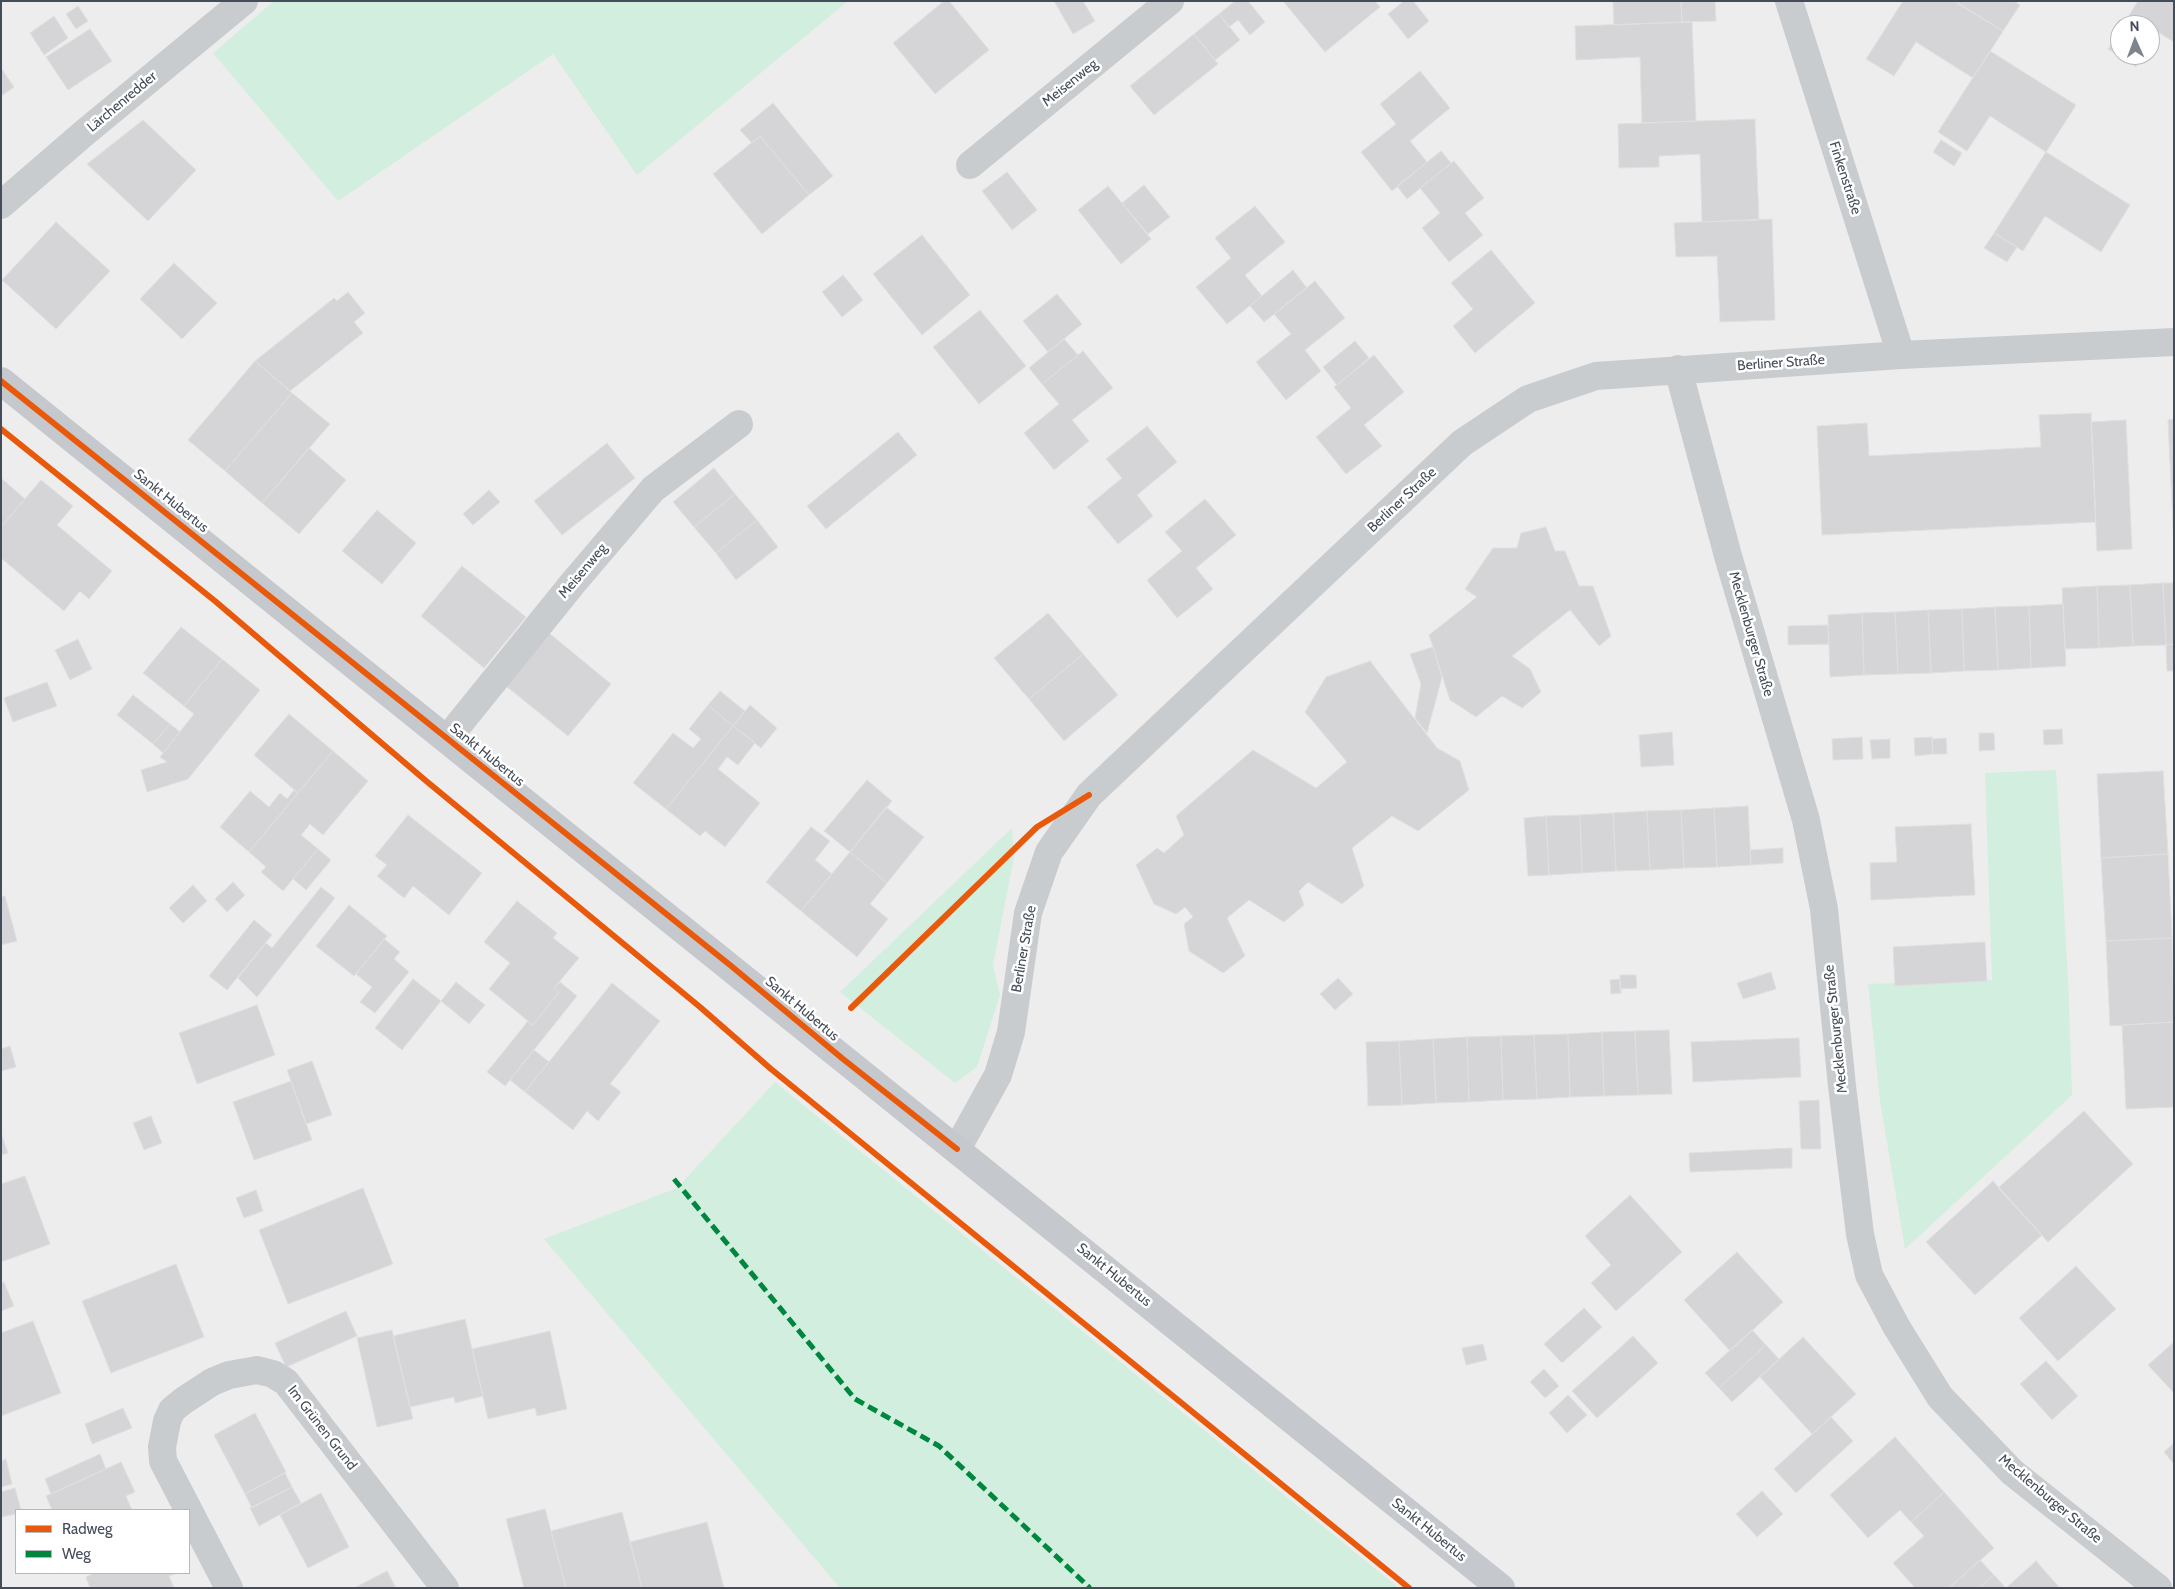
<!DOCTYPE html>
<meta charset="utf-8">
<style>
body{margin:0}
#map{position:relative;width:2175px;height:1589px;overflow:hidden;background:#eeeded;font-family:Cabin,sans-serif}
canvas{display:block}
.frame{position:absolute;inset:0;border:2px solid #454d5a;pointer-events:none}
.legend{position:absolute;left:15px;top:1509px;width:175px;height:65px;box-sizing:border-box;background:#fff;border:1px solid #b5b8bd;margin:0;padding:6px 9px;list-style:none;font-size:15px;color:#454d5a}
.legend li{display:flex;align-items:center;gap:10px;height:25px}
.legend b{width:25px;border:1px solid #b5b8bd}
.north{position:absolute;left:2110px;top:15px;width:50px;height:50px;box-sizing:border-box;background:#fff;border:1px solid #b5b8bd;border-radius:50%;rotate:358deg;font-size:14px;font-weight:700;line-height:20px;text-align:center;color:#454d5a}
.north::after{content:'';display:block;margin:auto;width:18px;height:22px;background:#80858d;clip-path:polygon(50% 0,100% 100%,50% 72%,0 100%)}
</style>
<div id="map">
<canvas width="2175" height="1589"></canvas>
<div class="frame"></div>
<ul class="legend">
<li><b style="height:6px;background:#e8590c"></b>Radweg</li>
<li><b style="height:6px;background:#00873e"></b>Weg</li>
</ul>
<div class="north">N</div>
</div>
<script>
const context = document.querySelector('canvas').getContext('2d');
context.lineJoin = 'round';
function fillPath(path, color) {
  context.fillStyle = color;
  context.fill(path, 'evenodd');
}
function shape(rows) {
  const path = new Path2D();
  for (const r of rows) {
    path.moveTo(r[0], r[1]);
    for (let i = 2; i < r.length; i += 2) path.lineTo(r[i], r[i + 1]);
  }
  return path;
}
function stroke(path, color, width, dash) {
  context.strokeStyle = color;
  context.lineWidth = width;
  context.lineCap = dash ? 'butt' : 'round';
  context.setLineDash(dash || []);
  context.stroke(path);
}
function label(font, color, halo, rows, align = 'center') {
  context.font = font + ' Cabin,sans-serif';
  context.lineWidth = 5;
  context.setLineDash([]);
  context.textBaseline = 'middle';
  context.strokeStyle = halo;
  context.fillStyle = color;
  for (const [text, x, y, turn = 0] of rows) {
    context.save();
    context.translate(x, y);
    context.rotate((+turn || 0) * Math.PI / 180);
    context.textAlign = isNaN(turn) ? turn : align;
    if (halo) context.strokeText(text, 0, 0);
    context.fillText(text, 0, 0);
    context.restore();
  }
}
fillPath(shape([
 [274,1,848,1,637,175,553,54,338,201,213,53],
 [2056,770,2068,977,2072,1095,1905,1249,1880,1101,1868,984,1992,980,1985,773],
 [1012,828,1014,857,993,965,1000,995,977,1067,955,1083,840,992],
 [775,1082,1399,1588,840,1588,544,1239,677,1188]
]), '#d1eedf');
const building = shape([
 [944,1,949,1,989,50,935,94,893,43,944,1],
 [1054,1,1083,1,1095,21,1073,34,1054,1],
 [1235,1,1248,1,1265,22,1250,35,1238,20,1229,27,1219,14,1235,1],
 [1283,1,1375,1,1380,7,1325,52,1283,1],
 [1404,1,1413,1,1429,21,1408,39,1388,14,1404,1],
 [1613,1,1681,1,1682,22,1614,25,1613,1],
 [1681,1,1715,1,1716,21,1682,22,1681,1],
 [1903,1,1955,1,2003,31,1973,78,1916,42,1894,76,1866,59,1903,1],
 [1958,1,2014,1,2020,5,2003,31,1957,3,1958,1],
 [2138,1,2174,1,2174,42,2158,32,2150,44,2150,25,2123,25,2138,1],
 [78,6,88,21,76,29,66,14,78,6],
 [1219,14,1240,40,1215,60,1194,34,1219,14],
 [54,16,68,38,44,55,30,33,54,16],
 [1692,22,1696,121,1642,123,1640,57,1576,60,1575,26,1692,22],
 [90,29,112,61,68,90,46,57,90,29],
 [2120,30,2120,55,2143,55,2136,67,2108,49,2120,30],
 [1194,34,1218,64,1154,115,1130,86,1194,34],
 [1990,51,2076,105,2046,152,1990,116,1967,151,1938,132,1990,51],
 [1,68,14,87,1,96,1,68],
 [1420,71,1450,108,1410,141,1427,162,1392,191,1361,152,1396,124,1380,104,1420,71],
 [773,103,833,176,809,195,760,136,752,143,740,130,773,103],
 [1755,119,1759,220,1702,222,1700,154,1659,156,1659,167,1619,168,1618,124,1755,119],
 [143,120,196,170,148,221,87,164,143,120],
 [760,136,809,195,762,234,713,174,760,136],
 [1941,140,1962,153,1954,166,1933,152,1941,140],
 [1441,151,1451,163,1407,199,1397,186,1441,151],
 [2046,152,2130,205,2101,252,2045,216,2023,251,1994,233,2046,152],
 [1454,161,1484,198,1465,213,1483,235,1449,262,1422,228,1440,213,1420,188,1454,161],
 [1007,172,1037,210,1012,230,982,191,1007,172],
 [1144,185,1170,217,1148,234,1122,203,1144,185],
 [1108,186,1151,239,1121,264,1078,210,1108,186],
 [1255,206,1285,242,1245,275,1262,296,1227,324,1196,287,1231,258,1215,238,1255,206],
 [1772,219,1775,320,1720,322,1717,256,1676,257,1674,223,1772,219],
 [56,222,110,271,56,329,2,280,56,222],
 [1994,233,2017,247,2007,262,1984,248,1994,233],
 [922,235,970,295,922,335,873,274,922,235],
 [1491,250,1535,303,1475,353,1453,326,1473,309,1451,283,1491,250],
 [174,263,217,303,182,339,140,299,174,263],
 [1293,270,1307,288,1264,322,1250,306,1293,270],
 [843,275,863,300,842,317,822,292,843,275],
 [1315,281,1345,318,1305,350,1321,371,1286,400,1256,362,1291,334,1274,314,1315,281],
 [348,292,365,313,354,322,363,333,290,391,255,361,334,298,337,301,348,292],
 [1057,294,1082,324,1048,352,1023,321,1057,294],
 [980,310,1026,366,979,404,933,347,980,310],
 [1064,339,1078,355,1042,384,1029,368,1064,339],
 [1355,341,1369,358,1337,385,1323,367,1355,341],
 [1083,351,1113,388,1072,420,1089,441,1054,470,1024,433,1059,404,1042,384,1083,351],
 [1374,355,1404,392,1364,425,1382,446,1346,474,1316,437,1351,408,1334,387,1374,355],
 [255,361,292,393,225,471,188,440,255,361],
 [292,393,330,424,262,503,225,471,292,393],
 [2091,413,2096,522,1822,535,1817,426,1867,423,1869,456,2041,447,2039,415,2091,413],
 [2174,419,2174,549,2168,420,2174,419],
 [2126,420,2132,549,2097,551,2091,422,2126,420],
 [1147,426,1177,462,1137,495,1153,516,1118,544,1087,507,1122,478,1106,459,1147,426],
 [898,432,917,455,826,529,807,506,898,432],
 [607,443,635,478,562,535,534,501,607,443],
 [309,448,346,480,299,534,262,503,309,448],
 [714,468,735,494,694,527,673,502,714,468],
 [1,478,25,499,1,527,1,478],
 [41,480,73,506,57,525,112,571,89,599,80,591,64,611,1,558,1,527,41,480],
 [489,490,500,502,473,525,463,514,489,490],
 [735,494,757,520,716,553,694,527,735,494],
 [1205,499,1236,535,1196,568,1213,589,1177,618,1147,580,1182,551,1165,532,1205,499],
 [377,510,416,543,382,584,342,551,377,510],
 [757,520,778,547,736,580,716,553,757,520],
 [1546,527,1555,551,1565,551,1579,586,1593,586,1611,636,1599,646,1570,610,1512,656,1530,669,1541,692,1522,708,1502,696,1476,717,1450,700,1429,635,1477,597,1465,589,1493,548,1517,548,1521,533,1546,527],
 [462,566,526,617,484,668,421,616,462,566],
 [2163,583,2166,645,2133,646,2130,585,2163,583],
 [2163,583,2174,583,2174,644,2166,645,2163,583],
 [2130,585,2133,646,2099,648,2097,586,2130,585],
 [2097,586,2099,648,2065,649,2062,588,2097,586],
 [2063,604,2066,666,2031,668,2029,606,2063,604],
 [2029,606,2031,668,1998,670,1995,607,2029,606],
 [1995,607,1998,670,1964,671,1962,609,1995,607],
 [1962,609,1964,671,1931,673,1928,610,1962,609],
 [1928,610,1931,673,1898,674,1895,612,1928,610],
 [1895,612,1898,674,1864,675,1862,613,1895,612],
 [1048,613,1083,654,1029,699,994,658,1048,613],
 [1862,613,1864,675,1830,677,1828,615,1862,613],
 [1828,625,1829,644,1788,645,1788,626,1828,625],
 [181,627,222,659,184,706,143,673,181,627],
 [549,633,611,684,568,736,506,686,549,633],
 [78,639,92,669,70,680,55,650,78,639],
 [2174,644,2174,671,2167,671,2166,645,2174,644],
 [1433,647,1442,677,1427,733,1415,718,1421,684,1410,654,1433,647],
 [1083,654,1118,695,1064,741,1029,699,1083,654],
 [222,659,260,690,188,779,147,792,141,770,167,762,160,757,194,714,184,706,222,659],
 [1370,661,1437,748,1460,761,1469,790,1418,831,1392,816,1352,848,1364,886,1342,904,1308,882,1299,891,1304,905,1284,922,1249,900,1227,918,1245,956,1223,973,1189,951,1184,924,1193,917,1185,907,1176,914,1154,904,1136,865,1157,848,1164,853,1184,835,1176,816,1253,750,1316,788,1347,762,1305,712,1326,677,1370,661],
 [47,682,57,706,13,722,4,698,47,682],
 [720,691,745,711,733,726,708,705,720,691],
 [133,695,170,724,153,744,117,715,133,695],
 [708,705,733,726,666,809,633,783,673,733,693,748,701,739,689,729,708,705],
 [750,705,777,728,761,748,733,726,750,705],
 [289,714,333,751,298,793,254,755,289,714],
 [170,724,180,732,163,753,153,744,170,724],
 [733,726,755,743,738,765,727,757,718,769,760,803,725,847,705,831,700,836,666,809,733,726],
 [2062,729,2063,744,2044,745,2043,730,2062,729],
 [1672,732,1674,765,1641,767,1639,735,1672,732],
 [1979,733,1994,733,1995,750,1979,751,1979,733],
 [1862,737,1863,759,1833,760,1832,739,1862,737],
 [1932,737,1933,754,1915,756,1914,738,1932,737],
 [1946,738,1947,754,1933,754,1932,739,1946,738],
 [1890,739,1890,758,1872,759,1870,740,1890,739],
 [333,751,368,781,323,835,310,824,301,835,318,849,283,891,261,872,266,867,249,852,333,751],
 [2163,771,2168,854,2101,858,2097,774,2163,771],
 [867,780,892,801,850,852,824,831,867,780],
 [294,790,298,793,249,852,220,827,250,791,269,807,280,793,287,799,294,790],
 [1748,806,1751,865,1717,867,1714,808,1748,806],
 [886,807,924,837,887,883,850,852,886,807],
 [1714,808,1717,867,1684,868,1681,810,1714,808],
 [1681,810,1684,868,1650,870,1647,811,1681,810],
 [1647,811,1650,870,1616,871,1613,813,1647,811],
 [1613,813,1616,871,1582,873,1580,815,1613,813],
 [408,815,482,873,449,915,413,886,404,898,377,876,387,865,375,856,408,815],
 [1580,815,1582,873,1549,875,1546,816,1580,815],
 [1546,816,1549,875,1528,876,1524,818,1546,816],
 [1971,824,1975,895,1871,900,1870,863,1897,862,1895,827,1971,824],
 [811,827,830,841,815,860,832,874,801,911,766,882,811,827],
 [1783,848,1783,863,1751,865,1750,850,1783,848],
 [318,849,331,860,306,890,293,879,318,849],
 [850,852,887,883,870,904,888,919,857,957,801,911,850,852],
 [2168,854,2172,938,2106,941,2101,858,2168,854],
 [233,882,245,895,227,912,215,899,233,882],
 [193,885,207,901,183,923,169,908,193,885],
 [321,887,335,898,257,997,238,978,266,943,272,948,321,887],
 [5,896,17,941,1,945,1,897,5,896],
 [517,901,557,933,553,938,579,958,554,988,559,992,533,1025,489,989,510,963,484,942,517,901],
 [349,905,387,936,354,976,316,946,349,905],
 [254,920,272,935,227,990,209,976,254,920],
 [2172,938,2174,1022,2110,1026,2106,941,2172,938],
 [384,939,400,952,394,959,409,972,375,1013,360,1002,372,987,356,974,384,939],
 [1985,942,1987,981,1895,986,1893,947,1985,942],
 [1771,972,1776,989,1743,999,1737,983,1771,972],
 [1620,975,1636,975,1637,988,1620,989,1620,975],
 [1338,978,1353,994,1335,1010,1320,994,1338,978],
 [413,979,441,1001,402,1050,375,1028,413,979],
 [1620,979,1621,993,1611,994,1610,980,1620,979],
 [456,982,485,1005,469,1024,441,1001,456,982],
 [560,982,577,996,505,1086,487,1072,528,1021,533,1025,559,992,554,988,560,982],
 [612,983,660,1021,610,1084,621,1092,598,1121,587,1111,573,1130,525,1092,612,983],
 [257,1005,275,1055,197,1084,179,1033,257,1005],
 [2174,1022,2174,1107,2126,1109,2122,1025,2174,1022],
 [1669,1030,1672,1094,1638,1095,1635,1031,1669,1030],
 [1635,1031,1638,1095,1604,1096,1602,1032,1635,1031],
 [1602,1032,1604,1096,1570,1097,1568,1034,1602,1032],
 [1568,1034,1570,1097,1537,1099,1534,1035,1568,1034],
 [1534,1035,1537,1099,1503,1100,1501,1036,1534,1035],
 [1501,1036,1503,1100,1469,1102,1467,1037,1501,1036],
 [1467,1037,1469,1102,1436,1103,1433,1039,1467,1037],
 [1799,1038,1801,1077,1693,1082,1691,1042,1799,1038],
 [1433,1039,1436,1103,1402,1105,1399,1041,1433,1039],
 [1399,1041,1402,1105,1368,1106,1366,1042,1399,1041],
 [10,1046,16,1067,1,1071,1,1049,10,1046],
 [534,1050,549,1062,525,1092,510,1080,534,1050],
 [312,1061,332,1115,306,1124,287,1070,312,1061],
 [291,1081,312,1140,254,1160,233,1102,291,1081],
 [1819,1100,1821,1149,1801,1149,1799,1101,1819,1100],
 [2084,1111,2133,1164,2048,1242,1998,1188,2084,1111],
 [151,1116,162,1143,144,1150,133,1123,151,1116],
 [1,1133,8,1153,1,1155,1,1133],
 [1792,1148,1792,1168,1690,1172,1689,1153,1792,1148],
 [25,1176,50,1244,1,1262,1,1184,25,1176],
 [1993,1181,2042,1235,1975,1295,1926,1242,1993,1181],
 [363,1188,393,1264,288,1304,259,1230,363,1188],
 [256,1190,263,1211,244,1218,236,1198,256,1190],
 [1630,1195,1682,1252,1616,1311,1591,1283,1611,1265,1585,1236,1630,1195],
 [1737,1252,1783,1302,1730,1351,1684,1300,1737,1252],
 [176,1264,204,1337,111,1373,82,1301,176,1264],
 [2076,1266,2116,1309,2058,1361,2019,1318,2076,1266],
 [4,1282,14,1306,1,1311,1,1284,4,1282],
 [1584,1308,1602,1327,1562,1363,1544,1344,1584,1308],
 [346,1311,357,1336,286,1367,275,1343,346,1311],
 [465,1319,483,1396,455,1403,454,1397,410,1407,393,1336,465,1319],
 [33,1321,61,1393,1,1416,1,1333,33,1321],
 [392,1330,413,1419,377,1427,357,1338,392,1330],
 [1752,1330,1766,1345,1719,1388,1705,1373,1752,1330],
 [550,1331,567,1409,537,1416,535,1408,488,1419,472,1349,550,1331],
 [1633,1336,1658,1363,1597,1418,1572,1391,1633,1336],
 [1803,1337,1856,1394,1812,1434,1760,1377,1803,1337],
 [2174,1342,2174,1393,2148,1365,2174,1342],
 [1483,1344,1487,1360,1466,1365,1462,1348,1483,1344],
 [1766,1345,1779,1359,1732,1402,1719,1388,1766,1345],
 [2046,1361,2078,1396,2052,1420,2020,1384,2046,1361],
 [1544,1369,1559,1386,1545,1398,1530,1382,1544,1369],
 [1568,1395,1587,1415,1567,1433,1549,1413,1568,1395],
 [123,1408,132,1428,92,1444,85,1424,123,1408],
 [255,1413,286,1472,245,1494,214,1435,255,1413],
 [1831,1417,1853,1441,1796,1493,1774,1469,1831,1417],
 [1895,1437,1944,1492,1911,1522,1900,1510,1868,1538,1830,1495,1895,1437],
 [2174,1443,2174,1464,2164,1452,2174,1443],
 [100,1454,106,1469,51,1494,45,1479,100,1454],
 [6,1459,12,1484,1,1487,1,1461,6,1459],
 [121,1462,135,1492,126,1496,132,1510,52,1510,46,1496,121,1462],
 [285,1473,292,1487,252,1508,245,1494,285,1473],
 [292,1487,301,1503,259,1526,250,1508,292,1487],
 [15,1488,21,1510,16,1510,16,1514,1,1517,1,1492,15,1488],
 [1762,1491,1783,1514,1757,1537,1736,1514,1762,1491],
 [1944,1492,1994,1548,1949,1588,1915,1588,1893,1563,1924,1536,1911,1522,1944,1492],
 [321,1493,349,1547,308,1568,280,1515,321,1493],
 [545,1509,551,1531,566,1588,524,1588,506,1519,545,1509],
 [622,1512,642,1588,566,1588,551,1531,622,1512],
 [707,1522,724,1588,642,1588,630,1542,707,1522],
 [1980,1560,1994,1575,1979,1588,1949,1588,1980,1560],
 [2036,1561,2060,1588,2006,1588,2036,1561],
 [387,1571,396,1588,354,1588,387,1571],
 [94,1573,177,1573,169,1576,174,1588,90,1588,86,1577,94,1573],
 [1994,1575,2006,1588,1979,1588,1994,1575]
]);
fillPath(building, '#d5d5d8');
stroke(building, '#dfdfe0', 1);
stroke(shape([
 [1789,1,1901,355],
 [970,165,1170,1],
 [1,205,83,134,244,1],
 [1678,369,1728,556,1806,820,1824,909,1842,1086,1860,1234,1869,1275,1896,1326,1940,1397,2012,1472,2158,1588],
 [447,739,573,583,653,489,739,424],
 [957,1149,998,1075,1011,1032,1028,913,1049,852,1089,795,1462,443,1528,399,1596,376,1901,355,2174,342],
 [229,1588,163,1461,162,1447,167,1421,172,1410,183,1401,212,1382,229,1375,257,1370,273,1374,286,1382,445,1588]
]), '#c9ccce', 28);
stroke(shape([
 [1,381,1501,1588]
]), '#c5c8cc', 28);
stroke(shape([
 [674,1179,855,1399,939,1446,1090,1588]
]), '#00873e', 5, [10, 5]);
stroke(shape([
 [1,381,730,965,843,1059,957,1149],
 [1,429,215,601,425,780,700,1007,771,1069,1409,1588],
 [851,1008,1037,827,1089,795]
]), '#e8590c', 6);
label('14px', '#454d5a', '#fff', [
 ["Meisenweg",1070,83,-39],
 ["Lärchenredder",122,102,-40],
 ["Finkenstraße",1845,178,72],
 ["Berliner Straße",1781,363,-4],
 ["Berliner Straße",1402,500,-43],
 ["Sankt Hubertus",171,501,39],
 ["Meisenweg",583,571,-50],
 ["Mecklenburger Straße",1751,634,74],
 ["Sankt Hubertus",487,755,39],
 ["Berliner Straße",1024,949,-80],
 ["Sankt Hubertus",802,1009,40],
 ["Mecklenburger Straße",1836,1029,-96],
 ["Sankt Hubertus",1114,1275,39],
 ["Im Grünen Grund",322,1428,52],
 ["Mecklenburger Straße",2050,1499,40],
 ["Sankt Hubertus",1429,1530,39]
]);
</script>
